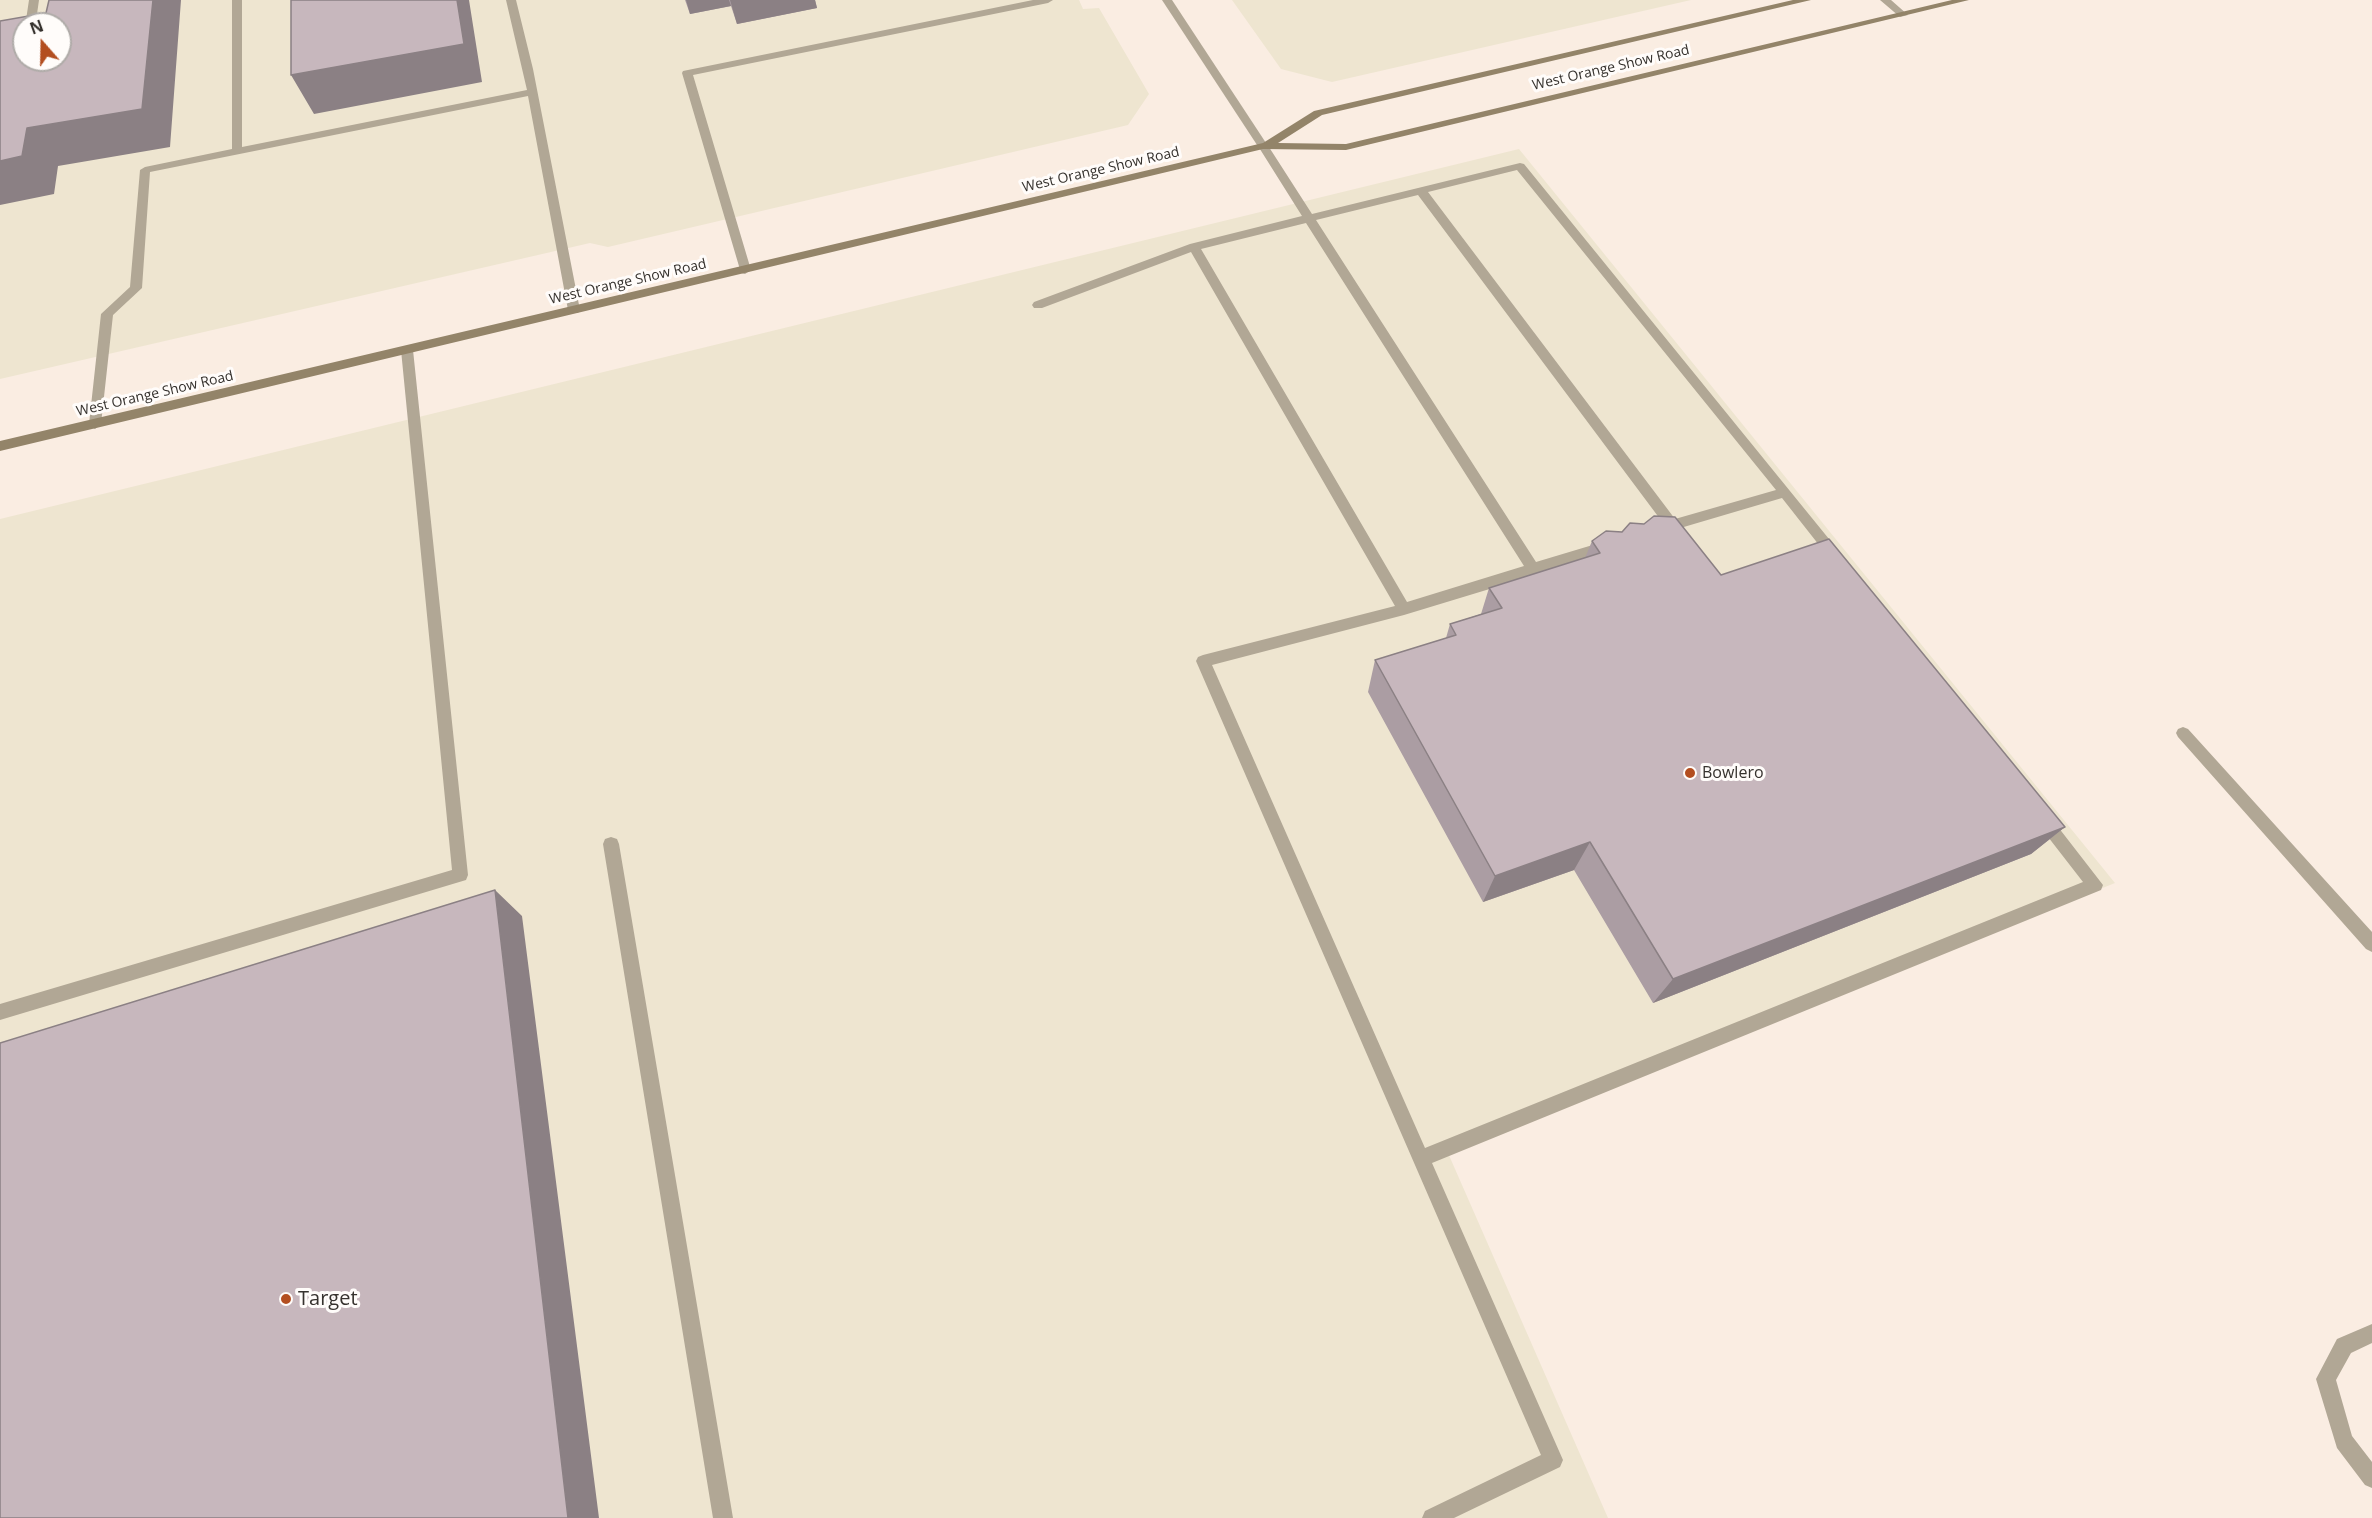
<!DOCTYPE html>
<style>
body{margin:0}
#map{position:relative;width:2372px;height:1518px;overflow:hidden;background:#faede2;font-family:"Open Sans",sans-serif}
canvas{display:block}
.north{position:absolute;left:12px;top:12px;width:60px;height:60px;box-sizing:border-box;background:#fffcfa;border:2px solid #afaba8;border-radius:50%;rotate:340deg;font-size:16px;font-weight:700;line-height:24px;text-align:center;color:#36322e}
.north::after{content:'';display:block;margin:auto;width:21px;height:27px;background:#b34e20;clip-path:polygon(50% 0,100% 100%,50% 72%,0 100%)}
</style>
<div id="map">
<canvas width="2372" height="1518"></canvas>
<div class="north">N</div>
</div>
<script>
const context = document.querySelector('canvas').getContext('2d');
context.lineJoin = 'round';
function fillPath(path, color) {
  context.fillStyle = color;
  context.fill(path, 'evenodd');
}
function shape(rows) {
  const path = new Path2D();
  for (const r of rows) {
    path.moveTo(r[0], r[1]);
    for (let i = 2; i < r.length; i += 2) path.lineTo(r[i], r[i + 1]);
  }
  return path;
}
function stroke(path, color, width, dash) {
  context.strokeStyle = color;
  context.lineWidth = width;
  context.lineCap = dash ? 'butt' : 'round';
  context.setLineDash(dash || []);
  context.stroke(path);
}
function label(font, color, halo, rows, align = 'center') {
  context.font = font + ' "Open Sans",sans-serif';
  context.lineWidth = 6;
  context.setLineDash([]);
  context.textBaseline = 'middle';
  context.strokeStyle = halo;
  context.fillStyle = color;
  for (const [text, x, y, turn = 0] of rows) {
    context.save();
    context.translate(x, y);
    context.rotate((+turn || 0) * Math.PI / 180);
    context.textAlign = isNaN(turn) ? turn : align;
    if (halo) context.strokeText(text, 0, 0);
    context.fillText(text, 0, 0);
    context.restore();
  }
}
fillPath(shape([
 [0,0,1079,0,1083,9,1099,8,1149,94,1128,125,608,247,590,243,0,379],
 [24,24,60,24,60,60,24,60],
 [1232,0,1691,0,1332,82,1281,69],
 [1519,149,2115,883,1448,1153,1608,1518,0,1518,0,519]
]), '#eee5d0');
fillPath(shape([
 [29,0,39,0,36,21,33,24,24,24,24,26,22,24,26,20,29,0],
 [232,0,242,0,242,147,527,90,506,0,516,0,533,69,580,310,578,313,570,313,568,310,528,96,150,172,142,288,113,315,101,424,95,429,91,427,89,424,101,314,130,287,140,170,145,167,232,149,232,0],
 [1033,0,1053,0,1048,3,693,75,751,270,745,274,741,273,682,73,683,71,1033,0],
 [1880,0,1891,0,1908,15,1900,17,1880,0],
 [1263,143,1267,144,1312,214,1520,163,1524,164,1842,555,1840,559,1830,559,1782,498,1660,534,1655,533,1653,529,1655,525,1663,523,1418,195,1316,220,1536,562,1606,541,1613,546,1611,550,1539,574,1404,615,1212,665,1425,1148,2083,882,2038,824,2035,819,2038,814,2043,812,2048,814,2103,885,2101,890,1432,1163,1563,1460,1560,1467,1454,1518,1422,1518,1425,1511,1541,1455,1196,661,1198,657,1203,655,1395,606,1191,252,1042,308,1034,308,1032,305,1034,302,1190,244,1302,216,1258,146,1263,143],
 [1517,170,1776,490,1675,519,1428,192,1517,170],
 [1306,223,1524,566,1407,602,1201,249,1306,223],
 [407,346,413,350,468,875,466,880,0,1020,0,1004,452,870,401,350,407,346],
 [2183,727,2188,729,2372,932,2372,952,2366,949,2178,737,2176,733,2178,729,2183,727],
 [611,837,617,839,619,844,733,1518,713,1518,603,844,605,839,611,837],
 [2372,1324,2372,1343,2351,1353,2336,1380,2352,1436,2372,1462,2372,1488,2365,1485,2337,1448,2316,1379,2337,1339,2372,1324]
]), '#b1a795');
fillPath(shape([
 [1162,0,1172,0,1268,146,1267,148,1259,148,1162,0]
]), '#b1a795');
fillPath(shape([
 [1793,0,1811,0,1322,115,1278,143,1346,144,1952,0,1969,0,1346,150,1263,149,0,451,0,441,1263,143,1314,111,1793,0]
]), '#938469');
fillPath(shape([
 [685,0,815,0,817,8,737,24,731,6,690,14],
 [1592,541,1721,575,2065,827,2031,854,1653,1003,1574,870,1483,902,1368,692,1375,660,1446,638,1450,624,1481,614,1489,588,1585,558]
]), '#ab9da3');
fillPath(shape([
 [153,0,181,0,170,147,58,166,54,194,0,205,0,161,27,128],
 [457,0,469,0,482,82,314,114,291,75],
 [686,0,729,0,731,6,690,14],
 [730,0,815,0,817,8,737,24],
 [2065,827,2031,854,1653,1003,1673,979],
 [1590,842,1574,870,1483,902,1495,876],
 [495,890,522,916,599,1518,568,1518]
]), '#8b8084');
const building = shape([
 [49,0,153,0,142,109,27,128,22,156,0,161,0,21,46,13,49,0],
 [24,24,60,24,60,60,24,60,24,24],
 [291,0,457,0,464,44,291,75,291,0],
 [1654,516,1675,517,1721,575,1829,539,2065,827,1673,979,1590,842,1495,876,1375,660,1456,635,1450,624,1502,608,1489,588,1600,553,1592,541,1606,531,1622,532,1630,523,1644,524,1654,516],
 [495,890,568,1518,0,1518,0,1043,495,890]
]);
fillPath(building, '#c7b7bd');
stroke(building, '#8b8084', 1.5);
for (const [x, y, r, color] of [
 [1690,773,6,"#b34e20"],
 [286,1299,6,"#b34e20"]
]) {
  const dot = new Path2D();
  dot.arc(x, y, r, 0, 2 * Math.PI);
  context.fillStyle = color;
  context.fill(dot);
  stroke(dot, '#fffcfa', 2);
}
label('14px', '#36322e', '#fffcfa', [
 ["West Orange Show Road",1611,68,-13],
 ["West Orange Show Road",1101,170,-13],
 ["West Orange Show Road",628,282,-13],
 ["West Orange Show Road",155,394,-13]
]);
label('16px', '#36322e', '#fffcfa', [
 ["Bowlero",1702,773]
], 'left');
label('20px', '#36322e', '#fffcfa', [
 ["Target",298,1299]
], 'left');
</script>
